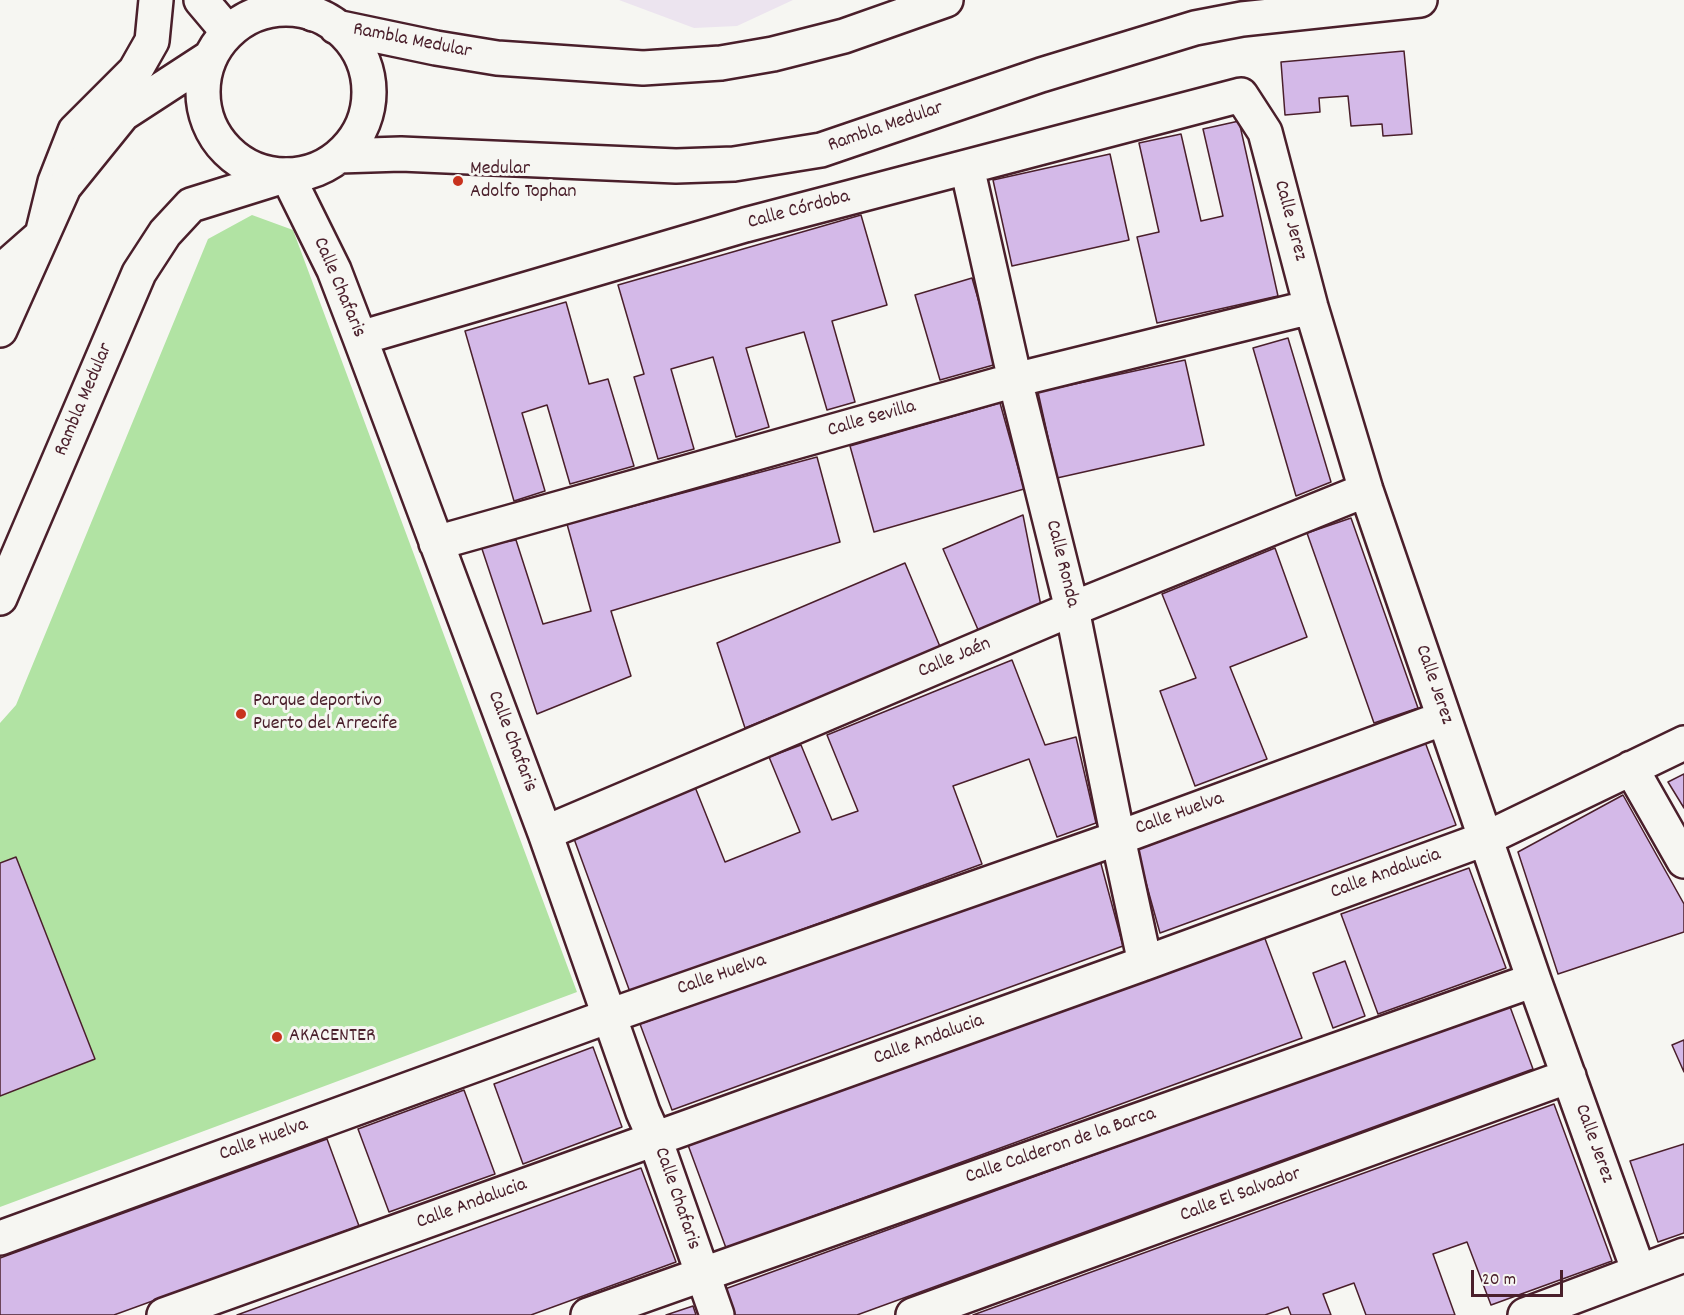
<!DOCTYPE html>
<meta charset="utf-8">
<style>
body{margin:0}
#map{position:relative;width:1684px;height:1315px;overflow:hidden;background:#f6f6f2;font-family:Dekko,sans-serif}
canvas{display:block}
.scale{position:absolute;left:1471px;top:1270px;width:92px;height:27px;box-sizing:border-box;border:3px solid #4a1f2b;border-top:0;padding-left:8px;font-size:18px;line-height:21px;white-space:nowrap;color:#4a1f2b;-webkit-text-stroke:4px #f6f6f2;paint-order:stroke}
</style>
<div id="map">
<canvas width="1684" height="1315"></canvas>
<div class="scale">20 m</div>
</div>
<script>
const context = document.querySelector('canvas').getContext('2d');
context.lineJoin = 'round';
function fillPath(path, color) {
  context.fillStyle = color;
  context.fill(path, 'evenodd');
}
function shape(rows) {
  const path = new Path2D();
  for (const r of rows) {
    if (r.length === 3) {
      path.moveTo(r[0] + r[2], r[1]);
      path.arc(r[0], r[1], r[2], 0, 2 * Math.PI);
      continue;
    }
    path.moveTo(r[0], r[1]);
    for (let i = 2; i < r.length; i += 2) path.lineTo(r[i], r[i + 1]);
  }
  return path;
}
function stroke(path, color, width, dash) {
  context.strokeStyle = color;
  context.lineWidth = width;
  context.lineCap = dash ? 'butt' : 'round';
  context.setLineDash(dash || []);
  context.stroke(path);
}
function label(font, color, halo, rows, align = 'center') {
  context.font = font + ' Dekko,sans-serif';
  context.lineWidth = 6;
  context.setLineDash([]);
  context.textBaseline = 'middle';
  context.strokeStyle = halo;
  context.fillStyle = color;
  for (const [text, x, y, turn = 0] of rows) {
    context.save();
    context.translate(x, y);
    context.rotate((+turn || 0) * Math.PI / 180);
    context.textAlign = isNaN(turn) ? turn : align;
    if (halo) context.strokeText(text, 0, 0);
    context.fillText(text, 0, 0);
    context.restore();
  }
}
fillPath(shape([
 [619,0,793,0,737,26,694,28]
]), '#ece4ef');
fillPath(shape([
 [252,215,293,230,577,992,0,1207,0,723,16,705,208,239]
]), '#b1e3a3');
const building = shape([
 [1404,51,1412,134,1383,136,1382,124,1351,126,1348,96,1319,98,1320,112,1285,115,1281,62,1404,51],
 [1239,121,1278,296,1157,323,1137,237,1159,232,1139,143,1181,134,1201,221,1223,216,1203,129,1239,121],
 [1110,154,1129,240,1012,266,993,180,1110,154],
 [861,215,887,305,832,321,855,402,827,410,804,332,746,348,769,427,736,437,713,357,671,369,694,449,658,459,634,377,644,374,618,285,861,215],
 [972,278,997,364,940,380,915,295,972,278],
 [566,302,589,384,608,379,634,466,570,484,547,405,522,413,545,491,514,501,465,331,566,302],
 [1288,338,1331,482,1296,496,1253,348,1288,338],
 [1185,360,1204,445,1057,478,1038,392,1185,360],
 [1000,403,1024,489,874,532,850,446,1000,403],
 [817,457,840,542,611,611,631,676,537,714,481,546,516,540,543,624,591,611,567,524,817,457],
 [1023,515,1041,606,979,632,943,549,1023,515],
 [1351,518,1418,708,1374,723,1307,533,1351,518],
 [1275,548,1307,637,1230,667,1267,759,1195,786,1160,691,1196,678,1162,594,1275,548],
 [905,563,941,649,745,728,717,643,905,563],
 [1012,660,1045,745,1076,737,1096,823,1057,837,1029,759,953,786,982,864,630,992,573,836,695,787,725,862,800,832,769,757,801,745,832,820,858,811,827,735,1012,660],
 [1425,742,1456,825,1160,933,1136,847,1425,742],
 [1684,774,1684,808,1668,782,1684,774],
 [1623,795,1684,904,1684,932,1558,974,1518,852,1623,795],
 [16,857,95,1059,0,1096,0,863,16,857],
 [1100,860,1123,946,672,1110,640,1024,1100,860],
 [1469,868,1506,968,1378,1014,1341,914,1469,868],
 [1264,936,1302,1038,726,1248,688,1145,1264,936],
 [1345,961,1365,1016,1333,1028,1313,973,1345,961],
 [1509,1004,1533,1069,857,1315,735,1315,725,1289,1509,1004],
 [1684,1040,1684,1072,1672,1045,1684,1040],
 [593,1047,622,1127,523,1164,494,1084,593,1047],
 [464,1090,495,1174,389,1212,358,1129,464,1090],
 [1554,1104,1612,1261,1491,1305,1467,1242,1433,1254,1455,1315,1366,1315,1354,1283,1323,1294,1331,1315,1291,1315,1288,1307,1265,1315,973,1315,1554,1104],
 [327,1139,359,1226,114,1315,0,1315,0,1258,327,1139],
 [1684,1144,1684,1233,1658,1242,1630,1161,1684,1144],
 [641,1168,676,1262,531,1315,237,1315,641,1168],
 [693,1306,696,1315,666,1315,693,1306]
]);
fillPath(building, '#d4b9e8');
stroke(building, '#4a1f2b', 1.5);
const minor = shape([
 [201,0,228,32],
 [296,0,313,14],
 [967,167,1015,380,1072,609,1118,838,1145,963],
 [287,175,334,270,360,338,545,833,643,1112,655,1139,717,1315],
 [0,278,8,265,42,235,55,182,75,131,135,71,152,41,156,0],
 [360,338,745,225,1241,95,1265,132,1311,307,1366,490,1534,980,1639,1272],
 [436,543,1015,380,1311,307],
 [1631,768,1684,861],
 [545,833,1072,609,1366,490],
 [0,1238,609,1016,1118,838,1444,718],
 [164,1315,1145,963,1487,838,1684,743],
 [588,1315,1534,980],
 [913,1315,1569,1076],
 [1525,1315,1684,1255]
]);
const major = shape([
 [286,92,83],
 [336,27,436,48,497,58,643,68,721,63,773,54,844,36,946,0],
 [339,156,401,154,676,166,734,164,821,150,1041,75,1195,28,1242,19,1420,0],
 [0,330,64,187,123,114,209,58],
 [0,598,139,273,165,233,191,205,287,175]
]);
stroke(minor, '#4a1f2b', 38);
stroke(major, '#4a1f2b', 38);
stroke(minor, '#f6f6f2', 33);
stroke(major, '#f6f6f2', 33);
for (const [x, y, r, color] of [
 [458,181,6,"#c8321e"],
 [241,714,6,"#c8321e"],
 [277,1037,6,"#c8321e"]
]) {
  const dot = new Path2D();
  dot.arc(x, y, r, 0, 2 * Math.PI);
  context.fillStyle = color;
  context.fill(dot);
  stroke(dot, '#f6f6f2', 2);
}
label('20px', '#4a1f2b', '#f6f6f2', [
 ["Rambla Medular",412,42,11],
 ["Rambla Medular",886,128,-19],
 ["Calle Córdoba",799,211,-15],
 ["Calle Jerez",1289,221,75],
 ["Calle Chafaris",338,288,67],
 ["Rambla Medular",85,400,-67],
 ["Calle Sevilla",872,420,-16],
 ["Calle Ronda",1061,564,76],
 ["Calle Jaén",955,659,-23],
 ["Calle Jerez",1433,685,71],
 ["Calle Chafaris",511,742,69],
 ["Calle Huelva",1180,815,-20],
 ["Calle Andalucia",1386,875,-20],
 ["Calle Huelva",722,976,-19],
 ["Calle Andalucia",929,1041,-20],
 ["Calle Huelva",264,1141,-20],
 ["Calle Jerez",1593,1144,70],
 ["Calle Calderon de la Barca",1061,1147,-19],
 ["Calle El Salvador",1241,1196,-20],
 ["Calle Chafaris",676,1199,71],
 ["Calle Andalucia",472,1205,-20]
]);
label('20px', '#4a1f2b', '#f6f6f2', [
 ["Medular",470,170],
 ["Adolfo Tophan",470,193],
 ["Parque deportivo",253,702],
 ["Puerto del Arrecife",253,725],
 ["AKACENTER",289,1037]
], 'left');
</script>
